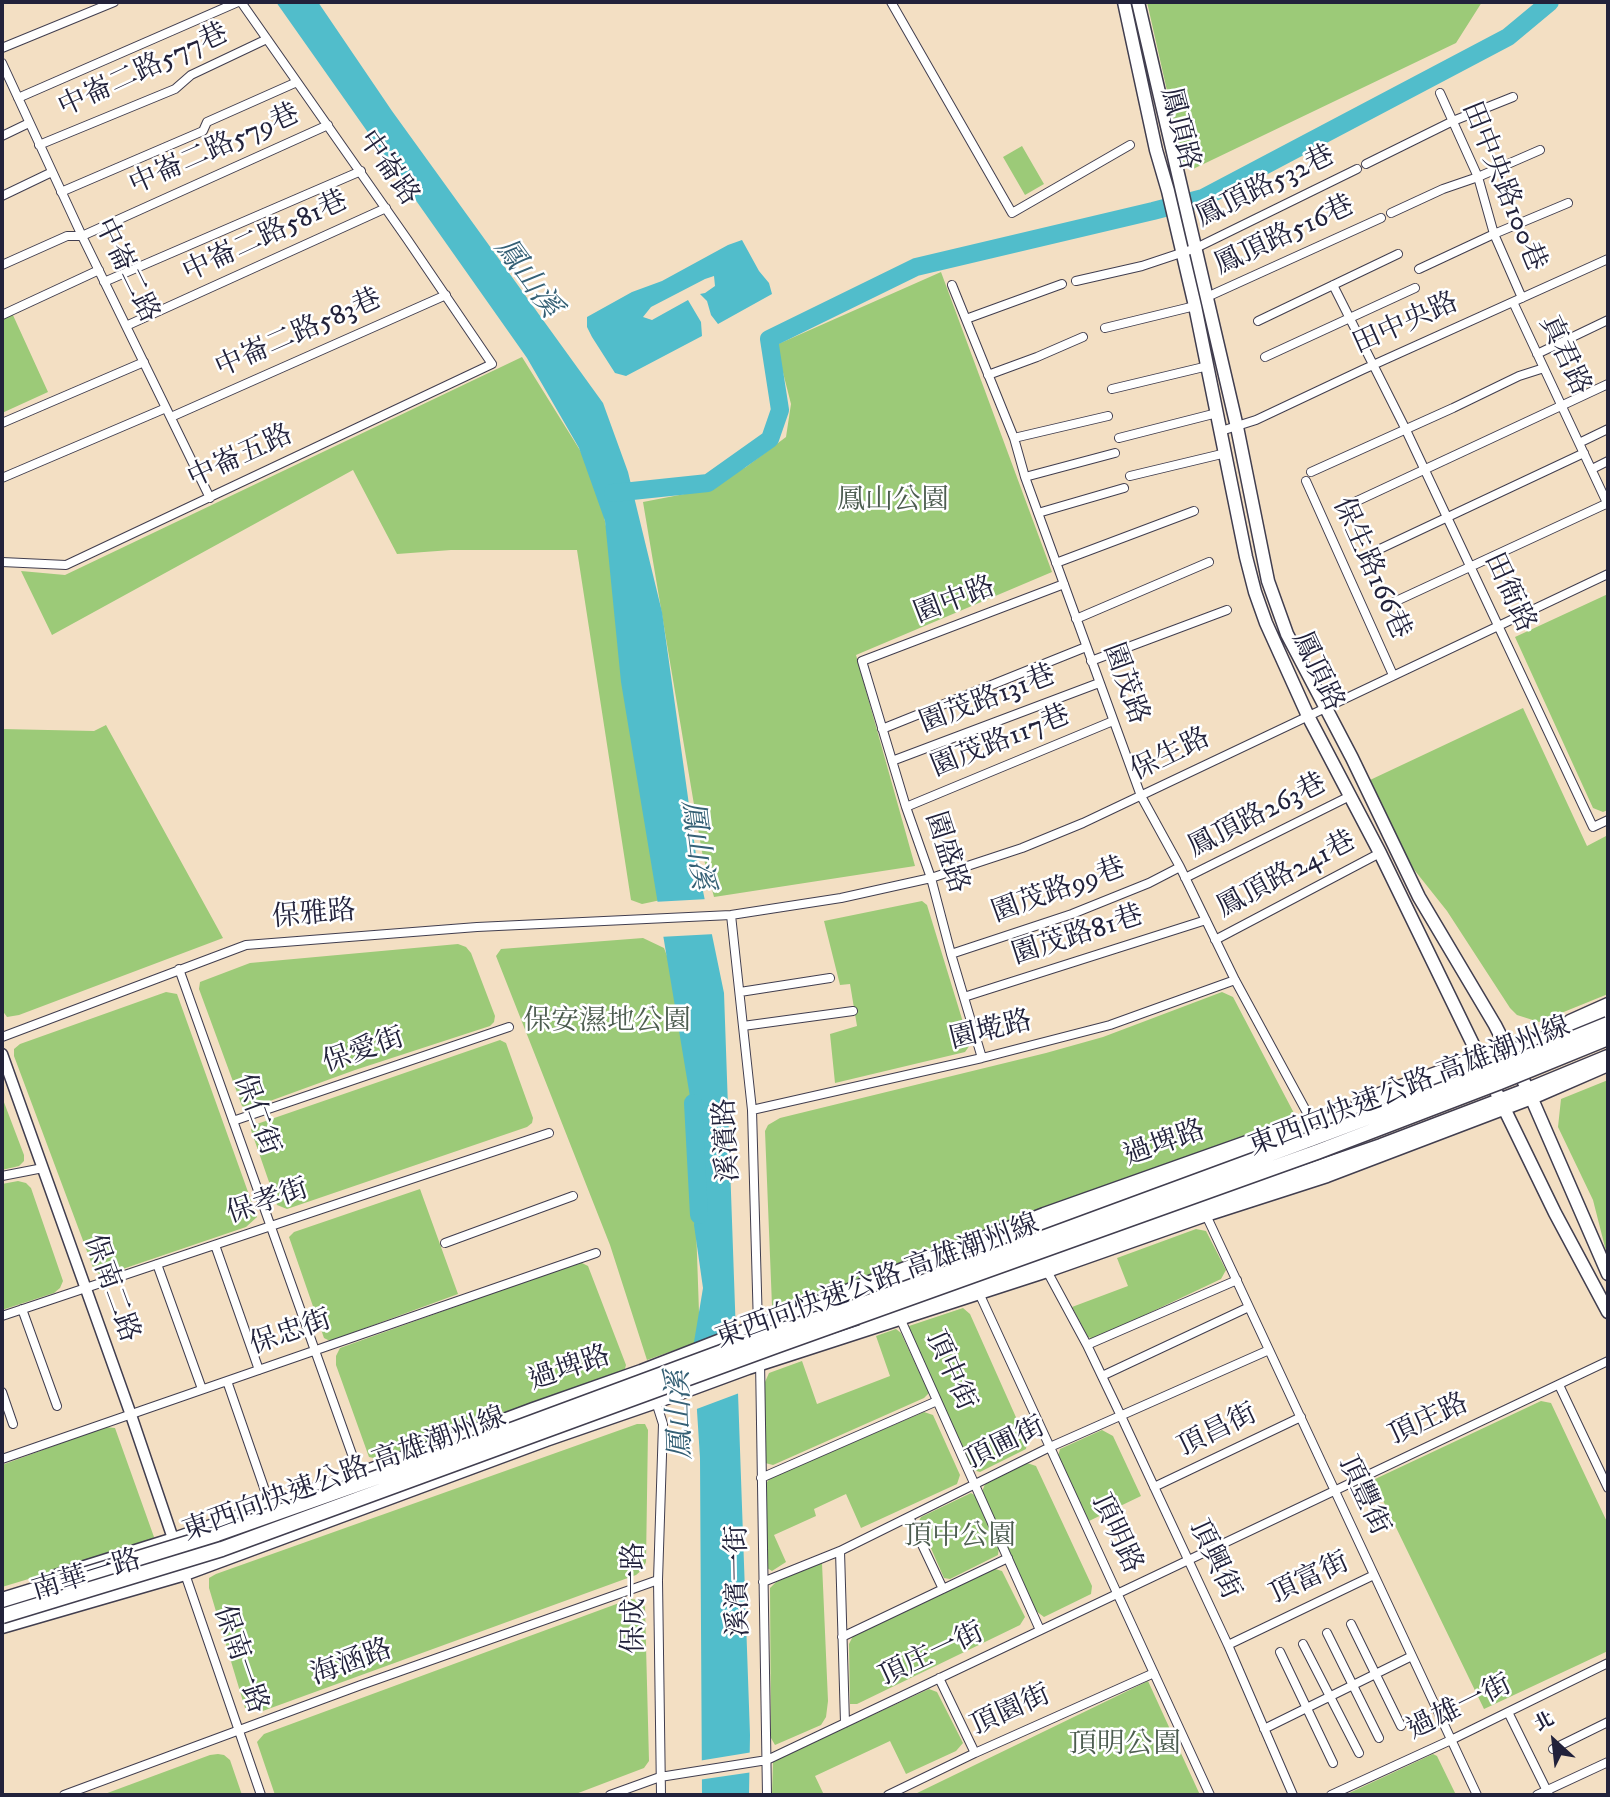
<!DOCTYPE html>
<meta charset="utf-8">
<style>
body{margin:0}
#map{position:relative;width:1610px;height:1797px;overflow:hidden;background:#f3dfc3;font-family:"IM FELL DW Pica","Noto Serif TC",serif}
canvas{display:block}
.frame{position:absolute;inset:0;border:4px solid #22223b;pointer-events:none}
.north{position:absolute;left:1519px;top:1706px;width:70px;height:70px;-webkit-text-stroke:5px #fff;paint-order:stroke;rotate:333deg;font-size:19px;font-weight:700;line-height:28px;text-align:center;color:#22223b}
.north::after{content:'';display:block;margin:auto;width:24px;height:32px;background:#22223b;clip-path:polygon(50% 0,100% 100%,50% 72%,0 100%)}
</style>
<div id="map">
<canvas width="1610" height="1797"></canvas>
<div class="frame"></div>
<div class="north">北</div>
</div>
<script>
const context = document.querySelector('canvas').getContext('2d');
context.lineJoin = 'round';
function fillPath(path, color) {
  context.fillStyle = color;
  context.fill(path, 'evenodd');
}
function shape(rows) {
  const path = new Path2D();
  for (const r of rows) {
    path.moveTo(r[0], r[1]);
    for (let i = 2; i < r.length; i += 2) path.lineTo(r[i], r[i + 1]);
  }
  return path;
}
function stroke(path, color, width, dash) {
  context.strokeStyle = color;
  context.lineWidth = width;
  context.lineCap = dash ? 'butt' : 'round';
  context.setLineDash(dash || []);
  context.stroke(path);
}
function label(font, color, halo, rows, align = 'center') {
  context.font = font + ' "IM FELL DW Pica","Noto Serif TC",serif';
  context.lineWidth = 5;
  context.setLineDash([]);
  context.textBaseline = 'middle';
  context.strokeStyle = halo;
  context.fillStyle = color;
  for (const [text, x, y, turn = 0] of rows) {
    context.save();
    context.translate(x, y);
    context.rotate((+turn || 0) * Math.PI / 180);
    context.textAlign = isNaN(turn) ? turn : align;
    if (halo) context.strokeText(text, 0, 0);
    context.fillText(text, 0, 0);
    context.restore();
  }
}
fillPath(shape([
 [1147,2,1482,2,1456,43,1191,170,1184,166],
 [1022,146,1044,184,1025,195,1003,157],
 [941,272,1052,572,856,655,915,866,714,897,702,852,643,502,700,491,746,467,786,437,791,404,776,345],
 [12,313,48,392,2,413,2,318],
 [522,357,596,476,631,652,661,900,642,904,631,900,577,550,451,550,397,554,353,470,52,635,21,571,65,575],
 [1608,594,1608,810,1603,812,1593,808,1515,637],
 [1523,708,1587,846,1608,835,1608,994,1539,1022,1517,1015,1510,1008,1447,911,1412,867,1370,780],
 [106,725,223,938,19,1015,7,1017,2,1010,2,729,94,731],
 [922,901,927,905,970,1045,965,1052,835,1083,830,1034,857,1026,850,984,840,985,824,921],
 [643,938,664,948,674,974,689,1024,700,1341,647,1360,610,1245,496,956,501,949],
 [458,944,466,947,471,953,495,1016,494,1022,490,1026,355,1070,248,1109,242,1106,199,989,200,982,250,963],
 [166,992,177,994,257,1217,246,1227,105,1275,99,1274,94,1270,14,1056,14,1049,20,1044],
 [1222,992,1233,997,1296,1117,1290,1124,1025,1214,779,1312,772,1306,765,1131,768,1125,780,1118,1046,1053,1103,1037],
 [500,1040,506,1043,533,1118,532,1123,527,1127,287,1209,277,1205,251,1130,254,1125],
 [1608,1080,1608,1259,1593,1200,1558,1127,1561,1099],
 [2,1097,24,1155,24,1161,19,1166,2,1170],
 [18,1181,26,1183,31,1188,63,1281,60,1288,54,1293,2,1310,2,1184],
 [420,1189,458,1294,330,1341,324,1338,289,1237,294,1232],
 [1196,1229,1206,1231,1226,1270,1221,1279,1094,1339,1088,1337,1072,1307,1128,1286,1117,1258],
 [580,1262,588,1266,626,1365,624,1372,378,1459,369,1457,336,1365,336,1356,340,1348],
 [963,1308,970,1314,1027,1442,1026,1449,980,1472,973,1470,909,1331,909,1326],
 [896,1329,901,1333,929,1393,924,1398,773,1465,765,1463,765,1382,769,1373,802,1361,817,1404,890,1376,876,1336],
 [1541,1401,1551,1403,1608,1524,1608,1651,1484,1709,1373,1480],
 [924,1412,933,1415,960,1475,957,1484,861,1528,846,1494,814,1509,816,1516,774,1535,786,1562,772,1571,767,1568,765,1485,770,1478],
 [637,1424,645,1424,648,1430,646,1562,643,1569,636,1575,260,1712,245,1708,209,1588,209,1578,216,1574],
 [105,1427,115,1428,154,1537,151,1542,2,1587,2,1465],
 [1102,1430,1113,1436,1141,1496,1089,1521,1058,1456,1060,1449],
 [1027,1463,1036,1466,1092,1586,1091,1594,1044,1617,1036,1611,982,1492,985,1484],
 [971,1493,976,1496,999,1547,998,1555,950,1579,944,1578,919,1521,921,1517],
 [822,1563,828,1701,826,1717,821,1725,775,1745,771,1738,770,1588,776,1582,815,1564],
 [995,1569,1002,1571,1025,1617,1020,1625,857,1704,850,1704,849,1644,853,1636],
 [630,1599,641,1600,645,1607,649,1761,644,1768,573,1795,275,1795,257,1742,264,1734],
 [1148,1681,1200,1795,913,1795],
 [929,1689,937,1692,963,1743,956,1751,906,1774,890,1741,815,1776,824,1795,772,1795,773,1761],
 [218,1754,224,1755,230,1760,242,1795,102,1795,210,1755],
 [1433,1754,1437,1756,1456,1795,1345,1795]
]), '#9cca78');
fillPath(shape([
 [276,2,318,2,392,111,603,403,628,472,662,612,697,862,724,993,750,1735,749,1795,702,1795,700,1458,693,1348,703,1288,694,1225,701,1163,621,682,605,521,579,448,527,358],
 [742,240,759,271,769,283,772,294,718,324,711,315,707,301,700,294,705,293,715,286,714,276,705,279,651,307,643,317,652,320,688,300,701,322,702,336,626,376,615,373,592,337,587,327,587,317,632,292,662,281,728,245]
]), '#51bdcb');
fillPath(shape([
 [708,899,715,934,659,937,653,902],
 [740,1327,742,1392,694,1410,690,1347],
 [753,1752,753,1772,698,1780,698,1761]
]), '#f3dfc3');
stroke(shape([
 [613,493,708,483,770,439,780,410,769,339,916,267,1153,211,1203,198,1508,37,1550,2],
 [693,1103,699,1215]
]), '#51bdcb', 18);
const minor = shape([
 [891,2,1012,213,1130,145],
 [2,48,114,2],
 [2,63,82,236,210,498],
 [1440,93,1478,177,1494,234,1522,298],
 [18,98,238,2],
 [2,136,29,123],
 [39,145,175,89,191,75,267,39],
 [1366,164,1453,121,1513,97],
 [61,192,203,131,207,122,297,82],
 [2,196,52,172],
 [1391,213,1443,189,1478,177,1540,150],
 [2,265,67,236,82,236,328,125],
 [1419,269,1494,234,1568,203],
 [1076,281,1142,266,1196,248,1357,169],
 [104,282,361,171],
 [952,285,1014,438,1025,477,1141,796,1180,867,1235,980,1311,1120],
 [1333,285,1405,428,1593,827,1608,820],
 [1207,297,1381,218],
 [1513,302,1608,505],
 [2,315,99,270],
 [966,319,1062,284],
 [1258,321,1398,254],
 [126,326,386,208],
 [1105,328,1195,306],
 [1537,354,1608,320],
 [1265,357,1415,288],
 [988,375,1037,357,1083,337],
 [1112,389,1208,366],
 [171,417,446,295],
 [2,423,144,362],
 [1221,431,1256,420,1362,370,1608,259],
 [1014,438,1108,416],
 [1119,438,1217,413],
 [1579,443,1608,429],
 [1592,469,1608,461],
 [1311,472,1453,408,1519,376,1544,368],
 [1130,476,1226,453],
 [1025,477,1115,453],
 [2,478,166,408],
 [1306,481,1393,675],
 [1342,508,1608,384],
 [1038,513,1124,488],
 [1367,555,1584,453],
 [2,562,66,565,492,364,407,239,241,2],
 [1056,563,1194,511],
 [1392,603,1608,503],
 [1076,619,1209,562],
 [1091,661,1227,610],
 [882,729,1086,647],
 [892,761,1099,683],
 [906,807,1113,721],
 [1185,878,1350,796],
 [731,915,752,1110,758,1327],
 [1215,940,1380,853],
 [951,954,1072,914,1149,883,1180,867],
 [179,969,359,1474],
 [740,992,830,978],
 [964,997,1206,920],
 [743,1026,853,1011],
 [2,1037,246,945,477,927,731,915,841,898,931,878,1022,848,1083,823,1608,574],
 [982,1058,951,954,931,878,906,807,862,661,1064,584],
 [752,1110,982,1058,1110,1025,1235,980],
 [233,1121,509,1027],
 [2,1176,43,1168],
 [1206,1215,1477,1795],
 [445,1243,573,1196],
 [215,1245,259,1370],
 [157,1264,202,1389],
 [1047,1271,1087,1345,1121,1416,1228,1645,1293,1795],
 [979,1293,1210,1795],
 [22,1309,57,1406],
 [2,1316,549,1133],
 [900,1318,1040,1630],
 [1087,1345,1237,1280],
 [760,1361,767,1795],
 [1102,1376,1249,1307],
 [227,1381,270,1505],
 [1559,1385,1608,1488],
 [2,1392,13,1424],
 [656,1402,663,1424,658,1580,661,1795],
 [2,1459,596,1253],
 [761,1478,937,1401],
 [1154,1487,1301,1417],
 [909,1517,943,1589],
 [840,1551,845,1723],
 [185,1574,261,1795],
 [763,1582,840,1551,1050,1447,1269,1350],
 [1351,1624,1401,1726],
 [1327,1633,1379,1738],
 [842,1637,1008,1558],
 [1303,1644,1359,1753],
 [1228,1645,1374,1575],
 [1280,1652,1333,1763],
 [939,1678,975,1753],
 [1508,1712,1549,1795],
 [1264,1729,1412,1656],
 [1553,1749,1608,1722],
 [64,1795,361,1685,658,1580],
 [610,1795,660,1777,767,1760,1608,1361],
 [888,1795,975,1753,1154,1673],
 [1331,1795,1451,1740,1608,1663],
 [1537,1795,1608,1762]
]);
const tertiary = shape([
 [2,1054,131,1415,183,1568]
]);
const secondary = shape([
 [1124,2,1156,150,1168,191,1195,306,1246,557,1255,592,1266,623,1308,716,1380,853,1555,1213,1608,1312],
 [1138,2,1237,427,1268,581,1287,634,1352,758,1419,897,1495,1025,1528,1090,1608,1274],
 [1570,1021,1608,1004],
 [1358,1102,1488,1054],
 [56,1576,174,1539,359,1474,533,1409,641,1371,1044,1214,1275,1132],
 [2,1627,185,1574,546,1440,656,1402,748,1368,1047,1271,1206,1215,1327,1176,1532,1098,1608,1065]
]);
const trunk = shape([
 [813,1315,850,1298,1047,1222,1467,1070,1608,1013],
 [865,1321,975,1286,1381,1146,1528,1090,1608,1057]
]);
stroke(minor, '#413e4f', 10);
stroke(tertiary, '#413e4f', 13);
stroke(secondary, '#413e4f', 15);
stroke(trunk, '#413e4f', 17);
stroke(minor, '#fff', 8);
stroke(tertiary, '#fff', 10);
stroke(secondary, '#fff', 12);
stroke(trunk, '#fff', 14);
const trunkBridge = shape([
 [2,1600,217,1534,514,1429,773,1333,858,1306,1311,1139,1495,1070,1608,1024],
 [2,1616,222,1549,776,1346,1317,1152,1500,1082,1608,1038]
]);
stroke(trunkBridge, '#413e4f', 17, []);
stroke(trunkBridge, '#fff', 14);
label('28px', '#22223b', '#fff', [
 ["中崙二路577巷",144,72,-25],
 ["鳳頂路",1178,129,76],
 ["中崙二路579巷",215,151,-24],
 ["中崙路",387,169,55],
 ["田中央路100巷",1502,187,68],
 ["鳳頂路532巷",1266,188,-26],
 ["鳳頂路516巷",1285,237,-25],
 ["中崙二路581巷",266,238,-25],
 ["中崙二路",125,271,64],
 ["田中央路",1406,325,-24],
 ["中崙二路583巷",299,335,-24],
 ["真君路",1563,356,65],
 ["中崙五路",241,458,-25],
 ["保生路166巷",1370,569,66],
 ["田衙路",1508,593,65],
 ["園中路",955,602,-21],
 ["鳳頂路",1316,672,65],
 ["園茂路",1124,684,70],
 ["園茂路131巷",988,701,-21],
 ["園茂路117巷",1001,743,-22],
 ["保生路",1171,756,-26],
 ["鳳頂路263巷",1258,817,-27],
 ["園盛路",945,853,72],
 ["鳳頂路241巷",1287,876,-28],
 ["園茂路99巷",1059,892,-20],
 ["保雅路",314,916,-5],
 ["園茂路81巷",1078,937,-18],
 ["園墘路",991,1032,-14],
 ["保愛街",364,1052,-19],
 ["東西向快速公路 高雄潮州線",1410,1088,-21],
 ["保仁街",255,1115,70],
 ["溪濱路",729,1140,-93],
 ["過埤路",1165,1145,-20],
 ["保孝街",268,1203,-19],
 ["東西向快速公路 高雄潮州線",878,1283,-20],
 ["保南二路",110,1289,70],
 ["保忠街",291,1334,-19],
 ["過埤路",570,1370,-19],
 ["頂中街",949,1371,66],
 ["頂庄路",1429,1421,-25],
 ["頂昌街",1218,1432,-26],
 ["頂圃街",1006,1445,-26],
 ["東西向快速公路 高雄潮州線",345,1476,-20],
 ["頂豐街",1362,1496,65],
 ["頂明路",1115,1534,65],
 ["頂興街",1213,1560,65],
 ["南華一路",87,1577,-17],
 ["頂富街",1310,1580,-25],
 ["溪濱一街",740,1581,-91],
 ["保成一路",636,1598,-90],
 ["頂庄一街",932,1656,-25],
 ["保南一路",239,1660,71],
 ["海涵路",352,1664,-20],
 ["過雄一街",1460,1709,-26],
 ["頂園街",1011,1712,-24]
]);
label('28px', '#4d5d50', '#fff', [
 ["鳳山公園",893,502],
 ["保安濕地公園",607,1023],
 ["頂中公園",960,1538],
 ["頂明公園",1125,1746]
]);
label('italic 30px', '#356075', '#fff', [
 ["鳳山溪",526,279,54],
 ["鳳山溪",695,845,83],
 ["鳳山溪",682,1415,-92]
]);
</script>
